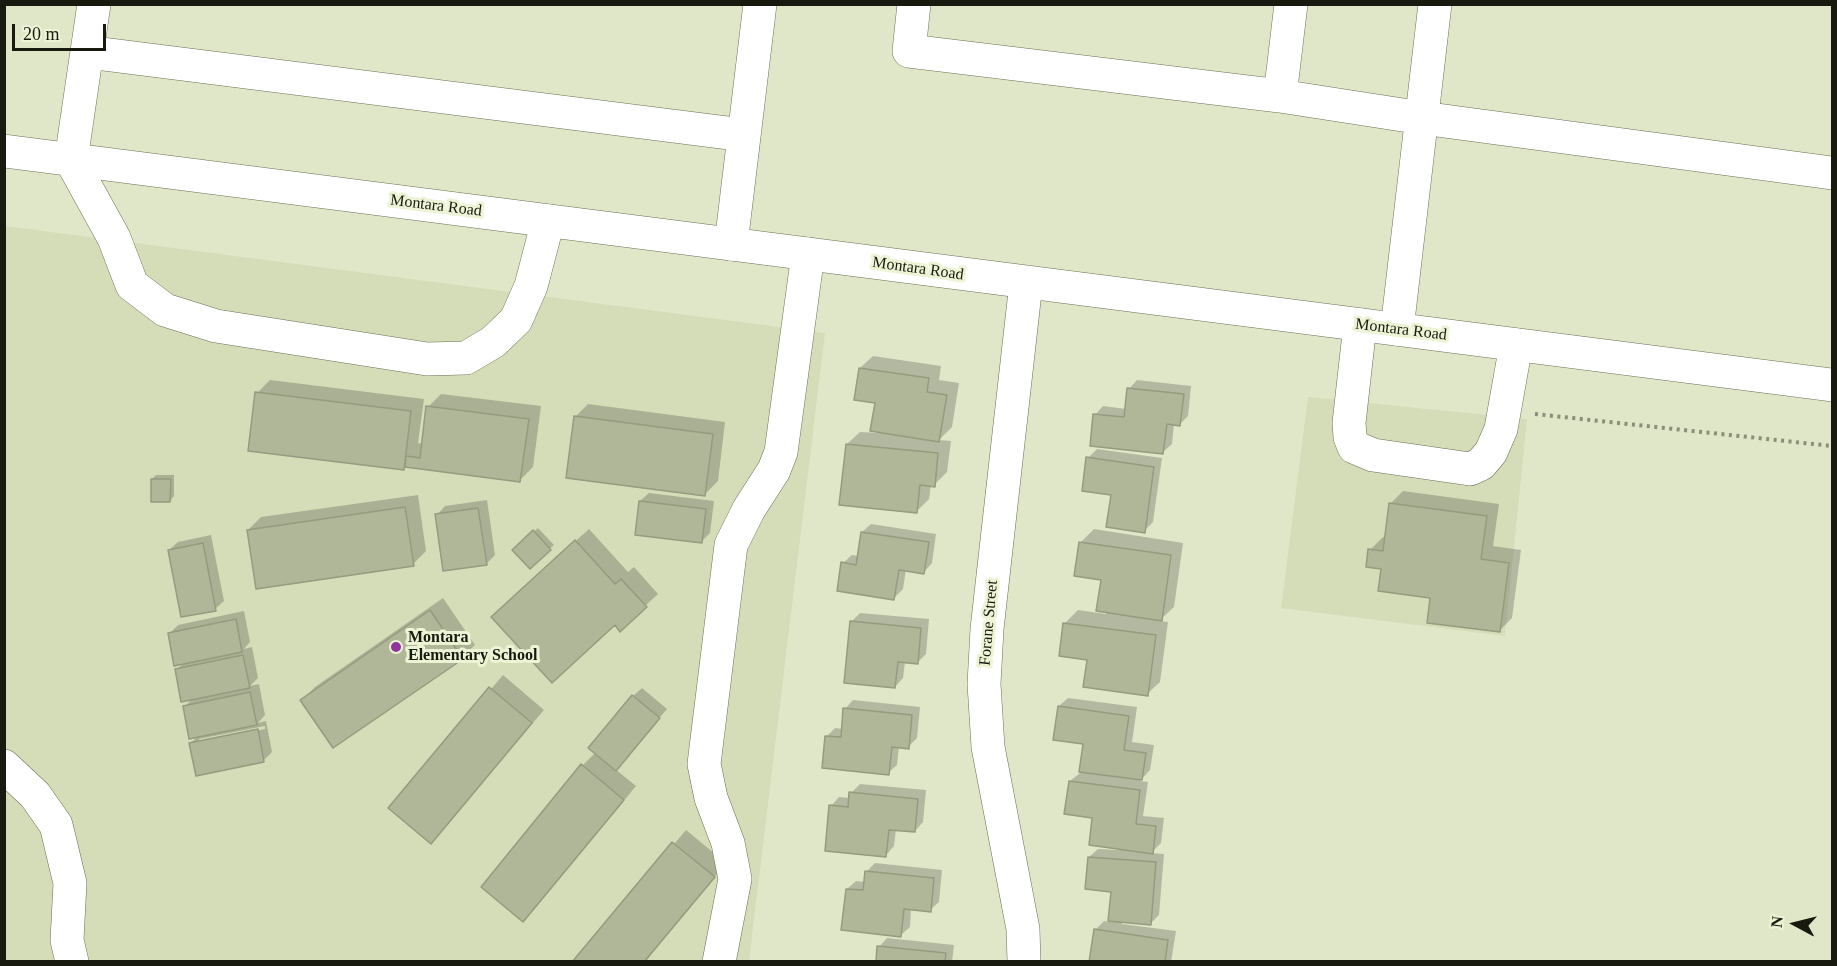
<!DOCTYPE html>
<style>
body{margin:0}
#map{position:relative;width:1837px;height:966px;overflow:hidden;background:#e0e7c8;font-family:"Times New Roman",serif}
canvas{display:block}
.frame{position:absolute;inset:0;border:6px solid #181a0f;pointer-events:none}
.north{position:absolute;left:1765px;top:894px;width:60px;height:60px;-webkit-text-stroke:4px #edf4d5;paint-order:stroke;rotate:277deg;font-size:16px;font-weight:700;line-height:24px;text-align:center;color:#181a0f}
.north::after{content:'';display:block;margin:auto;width:21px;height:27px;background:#181a0f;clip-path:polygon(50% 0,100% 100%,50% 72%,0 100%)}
.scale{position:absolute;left:12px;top:24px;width:94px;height:27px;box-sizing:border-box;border:3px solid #181a0f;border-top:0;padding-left:8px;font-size:18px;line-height:21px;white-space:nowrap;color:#181a0f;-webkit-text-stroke:4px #edf4d5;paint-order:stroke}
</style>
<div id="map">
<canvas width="1837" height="966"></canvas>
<div class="frame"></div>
<div class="north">N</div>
<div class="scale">20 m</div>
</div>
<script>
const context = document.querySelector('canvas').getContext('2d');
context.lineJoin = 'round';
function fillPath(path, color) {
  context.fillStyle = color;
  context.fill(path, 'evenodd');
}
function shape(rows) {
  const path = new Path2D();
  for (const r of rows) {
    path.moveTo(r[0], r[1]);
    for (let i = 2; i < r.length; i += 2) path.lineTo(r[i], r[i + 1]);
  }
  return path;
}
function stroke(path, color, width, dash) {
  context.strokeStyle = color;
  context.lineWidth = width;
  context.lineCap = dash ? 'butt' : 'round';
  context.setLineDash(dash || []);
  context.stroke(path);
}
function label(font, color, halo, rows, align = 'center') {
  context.font = font + ' "Times New Roman",serif';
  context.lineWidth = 6;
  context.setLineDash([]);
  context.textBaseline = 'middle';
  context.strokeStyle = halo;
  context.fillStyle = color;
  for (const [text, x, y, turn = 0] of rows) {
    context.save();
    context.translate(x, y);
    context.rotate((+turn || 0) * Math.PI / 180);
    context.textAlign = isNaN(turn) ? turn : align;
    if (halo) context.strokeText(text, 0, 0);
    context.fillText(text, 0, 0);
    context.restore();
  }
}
fillPath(shape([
 [5,226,825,333,749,961,5,962],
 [1308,397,1527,419,1505,636,1281,608]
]), '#d4ddb8');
fillPath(shape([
 [873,356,941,366,939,380,959,383,952,427,939,440,951,441,947,472,934,485,931,485,929,499,916,512,847,444,860,432,879,433,877,402,860,368],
 [270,380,424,399,418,443,423,444,428,407,441,394,541,406,533,467,520,480,406,465,404,468,257,393],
 [1137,380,1191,386,1188,416,1180,424,1174,424,1172,444,1163,452,1095,415,1103,406,1126,409,1129,389],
 [588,404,725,422,718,481,705,494,575,417],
 [1097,449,1162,458,1153,522,1144,531,1112,493,1088,458],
 [156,475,174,475,174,496,170,501,152,479],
 [1403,491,1499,504,1493,546,1521,550,1512,618,1499,631,1432,596,1383,568,1370,550,1383,537,1386,537,1390,504],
 [649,493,714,501,710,533,701,542,640,501],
 [418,495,426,551,413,564,248,530,261,517],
 [487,500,495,555,486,564,437,515,445,506],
 [871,524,936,534,932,563,924,572,906,569,903,589,894,598,843,563,852,555,858,556,862,532],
 [538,528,554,545,530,567,514,550],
 [589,529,628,572,634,567,658,594,645,606,615,623,506,604],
 [1094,529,1183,543,1174,607,1159,621,1168,622,1160,682,1147,694,1088,658,1065,623,1078,610,1106,614,1102,579,1081,542],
 [211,535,224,601,215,609,169,550,178,542],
 [443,598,475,645,462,657,334,746,302,700,315,687],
 [244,611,250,642,244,649,252,647,258,678,250,686,259,684,265,715,258,723,266,721,272,752,263,761,191,743,198,736,184,707,192,699,177,670,183,663,169,634,178,625],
 [265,726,265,729,199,742,199,739],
 [860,613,929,619,926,654,917,663,905,662,903,678,895,687,852,621],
 [503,675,544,710,431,842,390,808],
 [642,688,667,709,615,769,636,786,536,907,523,920,483,886,583,765,596,752,633,696],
 [1068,698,1137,707,1132,742,1154,745,1150,770,1140,781,1148,782,1143,816,1164,818,1161,843,1151,853,1164,854,1159,915,1150,924,1122,921,1122,924,1176,931,1171,962,1091,962,1095,930,1104,921,1110,922,1112,890,1089,857,1098,849,1118,850,1118,848,1070,781,1080,773,1084,743,1059,706],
 [853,700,920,707,917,738,908,747,899,746,897,765,888,773,826,737,835,728,843,729,845,709],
 [860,784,926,790,923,822,915,831,896,829,894,846,886,855,831,806,839,797,850,798,851,793],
 [686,830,726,863,645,962,574,962],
 [875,863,942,870,939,902,930,910,911,908,910,927,901,935,847,889,856,881,865,882,866,872],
 [887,938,954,945,952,962,877,962,879,947]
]), '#0003');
const building = shape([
 [859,368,929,378,927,392,947,395,939,442,870,431,875,403,854,400,859,368],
 [1127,388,1184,394,1180,426,1167,424,1163,454,1090,446,1093,414,1124,417,1127,388],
 [255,392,411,411,404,470,248,451,255,392],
 [426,406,529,419,520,482,405,467,406,456,420,458,426,406],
 [574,416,713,434,705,496,566,478,574,416],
 [846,444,938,453,935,487,920,485,917,513,839,505,846,444],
 [1086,457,1154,467,1145,533,1106,527,1111,495,1082,491,1086,457],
 [151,479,171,479,170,502,151,502,151,479],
 [639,501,706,509,702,543,635,535,639,501],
 [1389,503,1487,516,1481,559,1509,563,1500,632,1427,623,1430,598,1378,591,1381,569,1366,567,1368,549,1383,551,1389,503],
 [405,507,414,566,256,589,247,530,405,507],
 [478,508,487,565,443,571,435,514,478,508],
 [533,530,551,550,530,569,512,550,533,530],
 [861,532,929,542,924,574,899,570,894,600,837,591,841,562,856,565,861,532],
 [575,540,615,584,621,579,647,607,620,632,615,625,552,683,491,617,575,540],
 [1079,542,1171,555,1162,621,1096,611,1101,580,1074,576,1079,542],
 [203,543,216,611,181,617,168,550,203,543],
 [430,610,463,659,333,748,300,700,430,610],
 [236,619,242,652,174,666,168,633,236,619],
 [850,621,921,628,918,664,898,662,895,688,844,683,850,621],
 [1063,623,1156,635,1148,696,1083,687,1087,660,1059,656,1063,623],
 [243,655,250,688,181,702,175,669,243,655],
 [489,687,532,723,431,844,388,808,489,687],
 [250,692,257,725,189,739,183,706,250,692],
 [632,695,660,718,616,771,588,748,632,695],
 [1058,706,1129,716,1124,750,1146,753,1142,780,1079,772,1083,744,1053,740,1058,706],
 [843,708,912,715,909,749,892,747,889,775,822,768,825,736,841,737,843,708],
 [258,729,264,762,196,776,189,743,258,729],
 [581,764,624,800,523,922,481,887,581,764],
 [1069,781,1140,790,1136,824,1156,826,1153,854,1089,845,1092,818,1064,814,1069,781],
 [849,792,918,799,915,832,889,830,886,857,825,851,829,805,848,807,849,792],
 [672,842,715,877,644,962,572,962,672,842],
 [1088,857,1156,862,1151,925,1108,921,1111,892,1085,889,1088,857],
 [865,871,934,878,931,912,904,909,901,937,841,930,846,889,863,890,865,871],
 [1094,929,1168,940,1165,962,1089,962,1094,929],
 [877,946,946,953,945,962,876,962,877,946]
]);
fillPath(building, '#b0b799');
stroke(building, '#949b7e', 1.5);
const minor = shape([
 [94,4,71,160,114,238,132,285,165,310,216,326,427,359,466,358,493,342,516,320,531,286,548,221],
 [914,4,909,51,1280,96,1422,118,1832,173],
 [87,52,744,135],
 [1280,96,1291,4],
 [731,244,760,4],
 [1360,325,1349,423,1350,437,1354,447,1373,455,1470,469,1481,464,1491,452,1501,429,1516,345],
 [1397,329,1435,4],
 [4,766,35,795,56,825,70,883,67,940,72,962],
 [719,962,735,879,728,843,711,798,704,764,731,545,749,509,774,470,781,452,808,254],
 [1024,962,1023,929,988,747,984,684,987,629,1026,283]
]);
const major = shape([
 [4,151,1832,385]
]);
stroke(minor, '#6a7055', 34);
stroke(major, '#6a7055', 34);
stroke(shape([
 [1535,414,1832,446]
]), '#8a8f78', 4, [3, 4.5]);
stroke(minor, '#fff', 33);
stroke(major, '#fff', 33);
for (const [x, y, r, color] of [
 [396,647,6,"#90349e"]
]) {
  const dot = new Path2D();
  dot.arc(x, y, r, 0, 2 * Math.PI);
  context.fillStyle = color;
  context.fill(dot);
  stroke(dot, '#edf4d5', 2);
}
label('16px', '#181a0f', '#edf4d5', [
 ["Montara Road",436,206,7],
 ["Montara Road",918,269,8],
 ["Montara Road",1401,330,7],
 ["Forane Street",989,623,-85]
]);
label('bold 16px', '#181a0f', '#edf4d5', [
 ["Montara",408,638],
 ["Elementary School",408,656]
], 'left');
</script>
